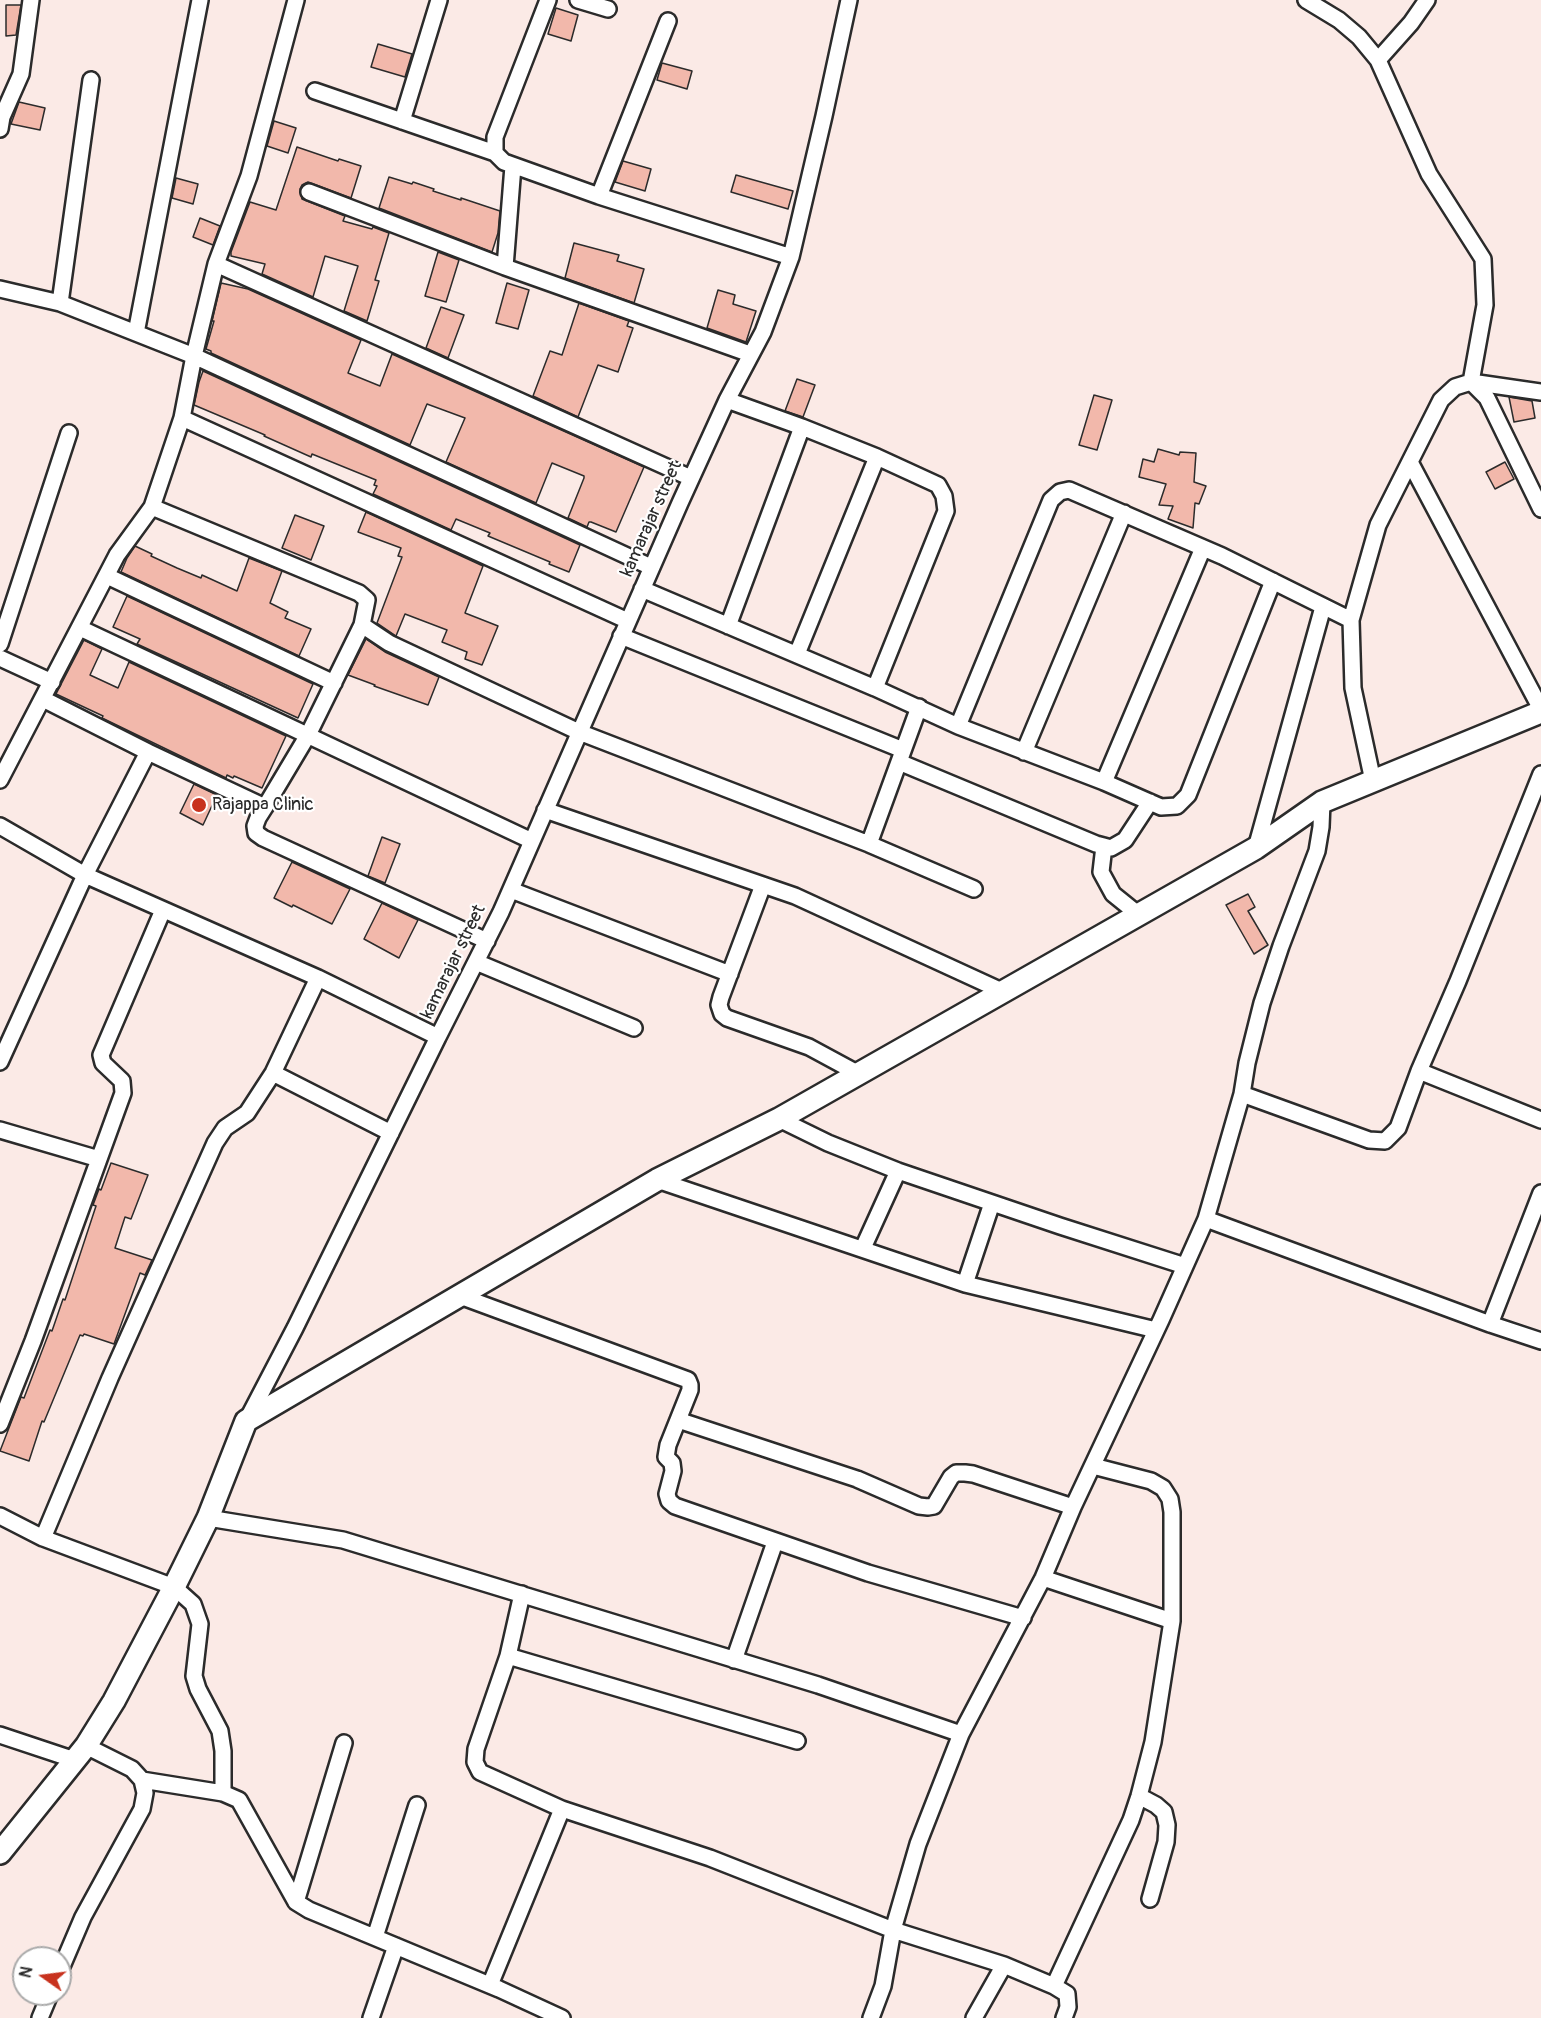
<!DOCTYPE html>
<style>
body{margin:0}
#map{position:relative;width:1541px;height:2018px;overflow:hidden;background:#fbeae6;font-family:Pangolin,sans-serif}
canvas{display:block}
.north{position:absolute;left:12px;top:1946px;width:60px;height:60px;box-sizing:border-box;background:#fff;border:2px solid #aaa;border-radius:50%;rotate:284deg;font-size:16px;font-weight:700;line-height:24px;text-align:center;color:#2b2b2b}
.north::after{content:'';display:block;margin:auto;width:21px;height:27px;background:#c8321e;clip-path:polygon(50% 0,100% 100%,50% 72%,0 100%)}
</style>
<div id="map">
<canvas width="1541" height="2018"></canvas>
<div class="north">N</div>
</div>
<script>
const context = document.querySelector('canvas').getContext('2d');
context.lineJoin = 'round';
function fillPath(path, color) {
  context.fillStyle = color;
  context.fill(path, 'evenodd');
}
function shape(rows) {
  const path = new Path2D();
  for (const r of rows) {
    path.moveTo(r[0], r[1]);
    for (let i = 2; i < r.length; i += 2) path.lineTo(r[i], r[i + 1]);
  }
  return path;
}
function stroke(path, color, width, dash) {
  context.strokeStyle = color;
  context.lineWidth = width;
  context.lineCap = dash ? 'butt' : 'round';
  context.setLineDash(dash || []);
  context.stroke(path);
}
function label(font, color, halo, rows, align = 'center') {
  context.font = font + ' Pangolin,sans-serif';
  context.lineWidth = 4.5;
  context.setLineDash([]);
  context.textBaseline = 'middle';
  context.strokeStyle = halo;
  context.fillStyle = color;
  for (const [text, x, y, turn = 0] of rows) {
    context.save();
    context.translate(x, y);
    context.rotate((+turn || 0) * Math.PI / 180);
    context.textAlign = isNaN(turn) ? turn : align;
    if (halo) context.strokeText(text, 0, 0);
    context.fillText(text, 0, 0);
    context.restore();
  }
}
const building = shape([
 [6,5,21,5,16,35,6,36,6,5],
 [556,8,578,15,571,41,548,34,556,8],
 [378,44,412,54,405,77,371,67,378,44],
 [662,63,692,71,687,89,657,80,662,63],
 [19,102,45,108,40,130,11,124,19,102],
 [274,121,296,128,288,153,267,146,274,121],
 [297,147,338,161,339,159,361,166,351,198,308,182,302,185,300,189,302,199,345,216,343,221,372,229,373,227,389,233,375,280,379,281,367,321,344,311,358,266,325,256,313,297,262,274,265,264,231,256,231,252,250,202,276,210,297,147],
 [623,161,651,169,645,191,615,182,623,161],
 [736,175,793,191,788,209,731,192,736,175],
 [389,177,412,184,413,182,434,189,433,191,461,200,461,198,500,211,498,233,492,252,379,208,389,177],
 [176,178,198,184,193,204,172,198,176,178],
 [200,218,220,226,213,245,193,237,200,218],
 [574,243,619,255,617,261,644,269,634,303,565,278,574,243],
 [438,252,459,260,446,302,425,296,438,252],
 [221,283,248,289,361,340,348,373,380,386,392,354,644,467,616,532,591,522,589,522,587,527,568,518,584,478,584,476,552,463,536,503,446,462,465,418,427,404,410,445,211,353,211,351,206,349,214,321,212,321,221,283],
 [507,283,529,290,518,329,496,323,507,283],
 [718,290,735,295,733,304,756,311,746,342,707,328,718,290],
 [579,303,629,321,627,326,633,328,618,372,598,365,578,417,533,396,550,351,562,355,579,303],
 [441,307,464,315,448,358,426,348,441,307],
 [203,371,580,545,569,572,549,564,550,562,488,536,490,533,456,519,451,530,373,494,377,486,374,485,376,480,312,454,311,457,264,436,265,435,194,405,199,382,203,371],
 [797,379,815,385,803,417,785,411,797,379],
 [1094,395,1112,400,1097,450,1079,445,1094,395],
 [1509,397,1532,401,1535,418,1514,422,1509,397],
 [1158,449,1179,455,1180,452,1196,453,1194,482,1206,486,1199,504,1195,503,1193,528,1168,519,1173,506,1159,505,1166,484,1139,477,1143,459,1154,462,1158,449],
 [1505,462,1514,479,1495,489,1486,472,1505,462],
 [366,512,483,566,465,613,498,626,482,665,465,659,467,652,442,642,447,630,405,614,396,636,377,623,402,557,398,556,401,548,358,532,366,512],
 [295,515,324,526,311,560,282,548,295,515],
 [135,546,152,554,151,556,177,568,201,578,202,575,237,591,249,558,282,571,270,603,288,612,285,618,311,629,299,656,121,572,127,558,135,546],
 [127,596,313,684,298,718,137,644,140,639,113,627,127,596],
 [366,639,385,652,439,677,428,705,374,686,375,685,348,675,366,639],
 [84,640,102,649,90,675,118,688,129,662,286,736,262,788,234,776,233,778,227,775,226,778,102,718,103,716,56,694,84,640],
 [194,784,217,795,203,825,180,813,194,784],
 [382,837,400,844,385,883,368,876,382,837],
 [292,862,350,889,332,924,293,905,292,907,274,898,292,862],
 [1248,894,1255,907,1248,911,1268,945,1254,954,1226,905,1248,894],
 [382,903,418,920,399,958,364,939,382,903],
 [111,1163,148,1175,131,1219,125,1217,115,1248,152,1260,145,1275,140,1273,114,1344,84,1334,83,1336,80,1335,44,1422,42,1421,29,1461,0,1451,21,1397,24,1398,50,1330,52,1331,63,1299,65,1300,96,1206,93,1205,99,1189,101,1190,111,1163]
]);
fillPath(building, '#f2b8ab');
stroke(building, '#2b2b2b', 1.5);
const street = shape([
 [548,0,495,137,495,153,504,162,599,196,791,257],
 [578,0,608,9],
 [1306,0,1339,20,1359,37,1378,60,1429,174,1483,259,1485,305,1471,382,1541,392],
 [1378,60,1411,23,1427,0],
 [315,91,495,153],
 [402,121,439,0],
 [0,129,2,117,21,74,31,0],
 [309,192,505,267,750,354],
 [599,196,668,21],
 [216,264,249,176,296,0],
 [505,267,513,166],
 [0,289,60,303,194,356,182,418,152,507,117,555,0,780],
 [60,303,91,80],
 [136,333,200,0],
 [727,400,802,427,728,626],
 [182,418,628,621],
 [802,427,877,457],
 [1410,462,1541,709],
 [152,507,359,593,367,600,362,625,389,643,579,732,869,844,919,707],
 [651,567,194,356,216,264,691,478],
 [107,576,334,683],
 [642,589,875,688,958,726,1051,500,1060,492,1069,490,1222,556,1351,620,1353,688,1373,781],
 [1351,620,1378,525,1441,400,1455,387,1471,382,1487,398,1541,509],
 [80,628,532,841],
 [621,636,903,750],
 [0,644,69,433],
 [797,654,877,457,938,485,944,496,946,511,875,688],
 [0,658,52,682],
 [43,699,148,752,265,807,258,818,255,826,256,833,263,838,487,941],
 [958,726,1104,782,1203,548],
 [1024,752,1124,513],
 [899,762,1096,844,1111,848,1125,840,1150,802],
 [1104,782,1161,807,1177,806,1188,795,1273,581],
 [265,807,308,735,362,625],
 [545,810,795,896,1004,992],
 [0,826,85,875,318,978,438,1037,295,1328,247,1420],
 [869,844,974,889],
 [1104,846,1101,872,1113,894,1139,915],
 [1256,848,1323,607],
 [763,885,721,997,719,1005,722,1014,727,1018,809,1047,859,1074],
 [511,890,730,974],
 [476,962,634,1028],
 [438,1037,501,912,680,503,727,400,763,332,791,257,824,116,849,0],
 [0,1062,85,875,148,752],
 [1419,1071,1541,1120],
 [273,1073,391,1133],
 [1242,1094,1369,1140,1385,1141,1398,1128,1419,1071,1458,981,1541,774],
 [779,1119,828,1143,898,1171,1060,1226,1185,1266],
 [0,1130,99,1159],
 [657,1180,965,1284,1156,1330],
 [1206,1219,1242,1094,1247,1063,1262,1003,1281,946,1317,851,1321,827,1322,802],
 [863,1248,898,1171],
 [965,1284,992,1203],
 [460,1296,688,1380,690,1385,690,1390,668,1445,666,1457,672,1463,673,1471,667,1494,669,1501,675,1506,868,1573,1023,1618],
 [1490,1324,1541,1193],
 [678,1420,857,1479,919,1506,928,1507,934,1506,951,1477,956,1473,965,1473,973,1474,1073,1507],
 [0,1424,33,1341,123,1093,122,1081,103,1063,101,1055,163,910],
 [0,1516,43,1538,174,1587,193,1604,200,1624,194,1676,198,1689,220,1731,223,1751,223,1793],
 [208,1518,343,1540,818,1685,961,1734],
 [43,1538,110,1378,215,1143,225,1128,247,1113,273,1073,318,978],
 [1043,1578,1172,1621],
 [522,1594,508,1656,476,1749,475,1762,480,1772,562,1809],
 [508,1656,797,1741],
 [734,1660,775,1542],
 [0,1735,75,1760],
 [344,1743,296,1902,309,1910,499,1989,562,2018],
 [142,1780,223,1793,239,1800,296,1902],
 [1139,1796,1156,1805,1164,1812,1167,1825,1166,1842,1150,1899],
 [375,1937,417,1805],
 [60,1971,83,1917,142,1809,145,1793,142,1780,132,1769,86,1746],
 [490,1985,562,1809,710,1858,893,1930,1004,1965,1054,1986,1067,1994,1068,2007,1064,2018],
 [1054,1986,1131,1820,1139,1796,1153,1742,1172,1621,1172,1512,1170,1499,1163,1488,1151,1481,1093,1466],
 [40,2018,50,1994],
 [371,2018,396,1946],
 [871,2018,883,1986,893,1930,918,1844,961,1734,1043,1578,1073,1507,1161,1320,1206,1219,1490,1324,1541,1341],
 [974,2018,1004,1965]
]);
const secondary = shape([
 [0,1853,86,1746,114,1701,174,1587,208,1518,246,1421,657,1180,779,1119,1256,848,1322,802,1541,712]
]);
stroke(street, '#2b2b2b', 20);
stroke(secondary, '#2b2b2b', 26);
stroke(street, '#fff', 15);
stroke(secondary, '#fff', 21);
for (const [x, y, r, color] of [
 [199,805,8,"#c8321e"]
]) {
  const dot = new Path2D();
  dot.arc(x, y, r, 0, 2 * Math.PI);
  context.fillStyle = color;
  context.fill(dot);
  stroke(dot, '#fff', 2);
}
label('18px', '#2b2b2b', '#fff', [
 ["kamarajar street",652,519,-66],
 ["kamarajar street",454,962,-64]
]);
label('18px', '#2b2b2b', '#fff', [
 ["Rajappa Clinic",212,805]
], 'left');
</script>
